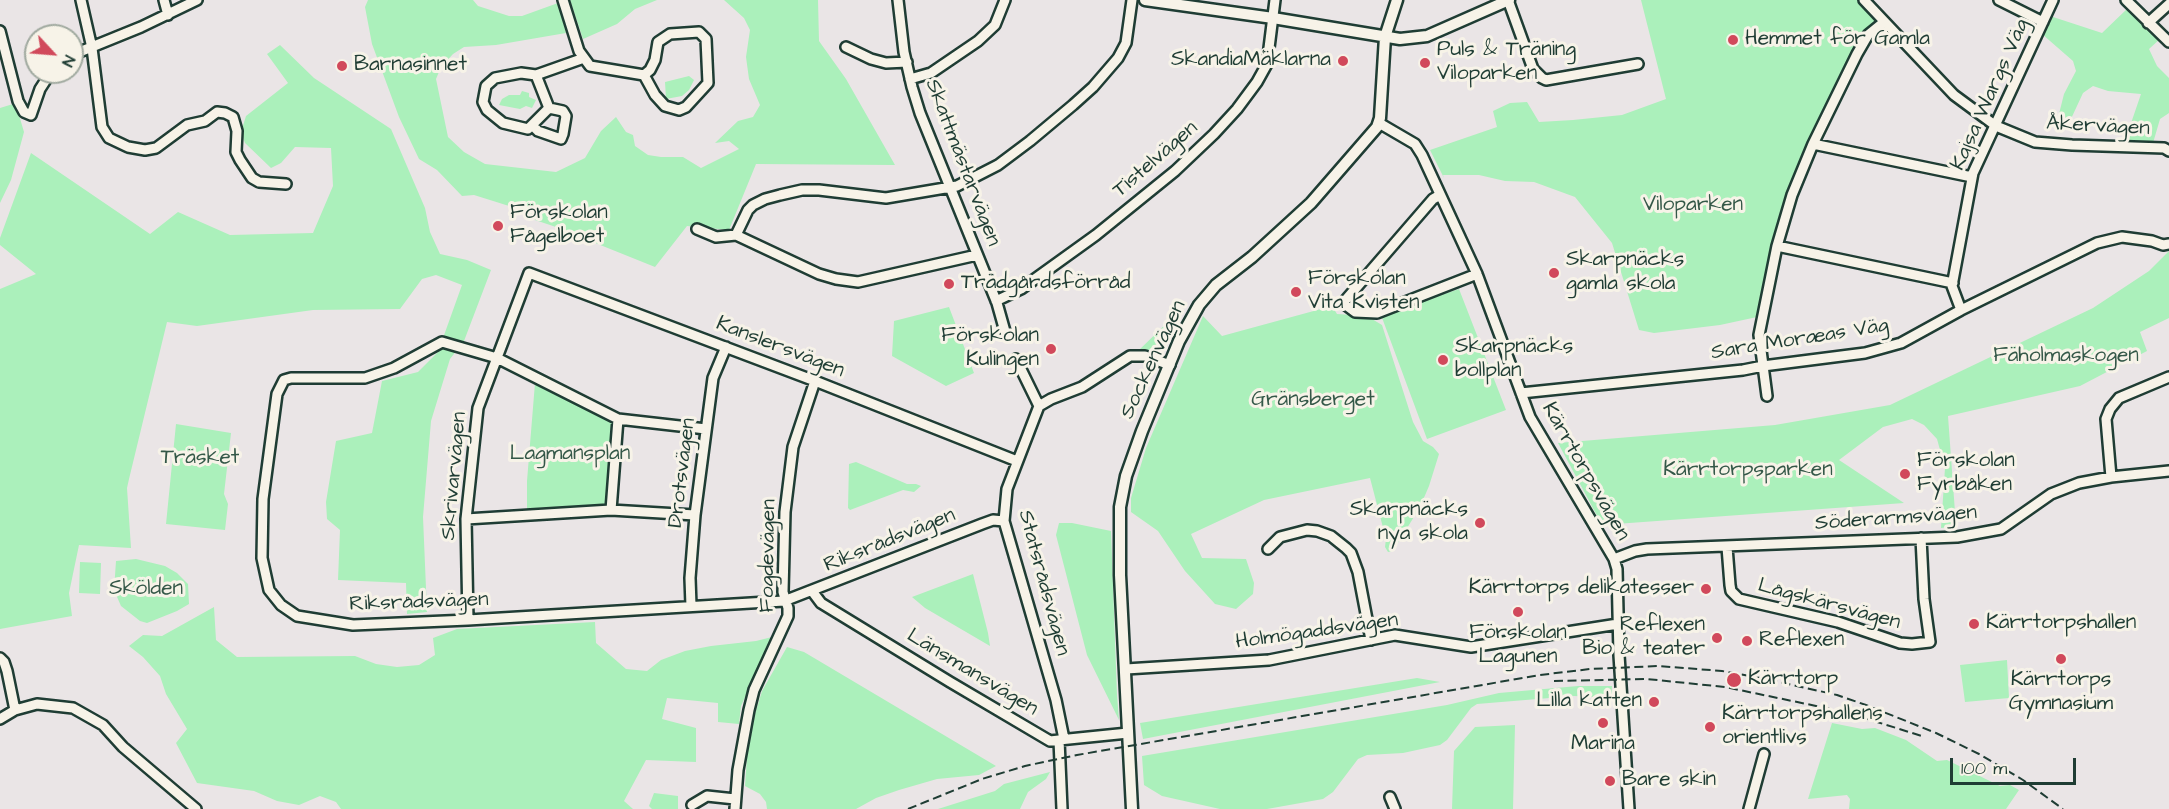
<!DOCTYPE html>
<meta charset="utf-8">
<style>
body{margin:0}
#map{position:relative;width:2169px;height:809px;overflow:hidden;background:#eae5e6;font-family:"Architects Daughter",sans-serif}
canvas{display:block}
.north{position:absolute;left:24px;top:24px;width:60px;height:60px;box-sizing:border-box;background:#f7f3e8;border:2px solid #a1aaa0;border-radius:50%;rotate:116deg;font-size:16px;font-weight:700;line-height:24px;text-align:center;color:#1f3d34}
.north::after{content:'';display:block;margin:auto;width:21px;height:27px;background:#d1495b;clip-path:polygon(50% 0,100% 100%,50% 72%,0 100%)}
.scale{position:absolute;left:1950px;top:758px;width:126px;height:27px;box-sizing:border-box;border:3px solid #1f3d34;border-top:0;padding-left:8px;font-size:18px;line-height:21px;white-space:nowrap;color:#1f3d34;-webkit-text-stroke:4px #f7f3e8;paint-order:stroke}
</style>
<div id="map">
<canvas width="2169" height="809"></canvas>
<div class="north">N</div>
<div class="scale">100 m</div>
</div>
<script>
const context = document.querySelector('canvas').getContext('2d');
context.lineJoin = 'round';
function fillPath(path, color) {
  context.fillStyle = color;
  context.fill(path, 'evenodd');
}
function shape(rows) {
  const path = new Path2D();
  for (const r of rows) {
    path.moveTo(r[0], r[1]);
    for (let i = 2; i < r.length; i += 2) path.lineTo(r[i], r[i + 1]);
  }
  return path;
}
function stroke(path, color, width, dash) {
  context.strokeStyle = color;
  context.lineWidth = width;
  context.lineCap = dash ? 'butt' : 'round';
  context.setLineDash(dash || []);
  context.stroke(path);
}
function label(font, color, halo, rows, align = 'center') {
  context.font = font + ' "Architects Daughter",sans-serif';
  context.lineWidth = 6;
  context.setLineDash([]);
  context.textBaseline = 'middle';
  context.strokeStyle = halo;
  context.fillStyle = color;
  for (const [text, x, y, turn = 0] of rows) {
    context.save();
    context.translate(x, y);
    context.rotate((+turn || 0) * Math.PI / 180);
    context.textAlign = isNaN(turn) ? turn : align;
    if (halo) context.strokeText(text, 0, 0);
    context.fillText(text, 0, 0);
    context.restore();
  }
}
fillPath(shape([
 [368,0,473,0,478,6,509,16,522,16,558,3,566,33,496,45,464,47,453,54,441,67,436,79,448,137,464,152,485,164,556,172,585,158,601,131,616,117,626,132,633,135,635,146,648,155,661,157,683,157,701,168,739,149,729,141,715,143,738,121,753,117,760,105,749,79,746,57,750,30,744,18,724,0,818,0,819,41,846,79,895,165,756,164,729,230,687,226,655,267,553,226,532,219,525,211,474,195,462,196,437,170,419,159,399,117,372,44,365,7],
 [570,0,657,0,635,9,617,24,583,39],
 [1641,0,1860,0,1875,18,1873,25,1863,34,1850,56,1810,143,1781,217,1771,252,1757,317,1720,325,1654,333,1639,330,1612,243,1575,197,1534,182,1505,181,1479,175,1443,175,1444,178,1430,150,1497,127,1493,111,1510,103,1527,102,1539,122,1573,120,1622,115,1666,99],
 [2128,8,2160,39,2149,49,2157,66,2169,78,2169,113,2160,119,2153,143,2129,142,2129,129,2141,94,2108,91,2093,86,2083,93,2070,121,2060,118,2059,114,2064,94,2076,71,2073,61,2042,34,2050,16,2102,33],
 [280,45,314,78,391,129,425,208,430,232,440,254,467,260,491,270,464,341,450,359,431,421,423,517,427,612,407,614,406,583,338,580,340,530,327,519,326,502,336,441,372,433,382,381,418,372,438,352,462,285,436,275,422,279,400,309,313,310,197,326,167,322,129,479,127,488,131,548,79,545,69,593,72,616,0,629,0,289,36,274,0,245,0,238,31,153,150,234,178,212,230,235,313,233,333,186,331,148,295,147,281,163,271,168,245,143,241,132,246,116,288,83,267,54],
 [689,76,694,80,689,90,682,96,666,99,665,82],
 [522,91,529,93,529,97,536,100,532,108,526,106,520,109,499,105,502,99,509,95,520,95],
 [13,104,16,105,24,132,11,180,0,203,0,108],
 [2169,251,2169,318,2140,332,2147,351,2080,386,1948,416,1956,526,1941,528,1945,468,1937,439,1924,425,1912,419,1883,427,1839,460,1904,503,1602,525,1558,443,1775,425,1890,405,2093,308,2149,271],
 [1459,289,1506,410,1427,439,1381,315],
 [1332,306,1337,314,1367,316,1382,325,1413,422,1423,441,1433,447,1439,454,1429,486,1420,507,1393,551,1388,552,1385,547,1386,539,1370,478,1264,500,1191,534,1202,558,1246,559,1254,583,1253,594,1236,609,1215,604,1185,571,1158,531,1131,512,1131,498,1146,448,1203,316,1222,336],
 [949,307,974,373,946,386,892,356,894,321],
 [1178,312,1180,315,1169,339,1162,347,1136,353],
 [535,383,613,421,607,505,605,507,527,512,527,481],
 [176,424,231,433,224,494,228,504,225,530,166,524],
 [856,462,907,484,916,484,921,486,914,492,903,490,850,510,848,508,849,464],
 [1059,523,1072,523,1111,531,1117,695,1119,720,1087,655,1056,535],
 [136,559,165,566,177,573,188,584,189,604,177,611,147,623,140,621,121,606,114,590,116,561],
 [80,562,101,563,100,594,79,593],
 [973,574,988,633,990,646,925,608,912,597],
 [214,607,216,640,237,657,355,656,376,664,397,667,419,665,435,655,433,638,457,629,595,622,596,643,626,669,647,671,661,660,685,651,711,646,756,641,772,637,741,706,739,724,718,722,718,703,667,698,662,719,696,728,696,762,646,760,624,801,633,809,341,809,336,802,320,796,299,805,277,801,254,791,197,783,176,743,187,729,166,694,160,676,143,657,129,646,143,635,162,636],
 [787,647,804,652,996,766,979,775,937,779,899,790,876,798,856,809,767,809,766,802,760,794,745,786,747,756,755,714,762,691],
 [2007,660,2009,698,1965,702,1960,665],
 [1417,678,1440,682,1143,739,1140,723],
 [1578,686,1612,686,1611,698,1574,696,1477,704,1471,708,1447,740,1440,745,1403,753,1367,755,1358,759,1333,792,1323,799,1267,809,1220,809,1162,796,1144,785,1142,756,1447,705,1499,693],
 [1832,723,1862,729,1875,728,1906,740,1937,761,1947,760,2000,786,2010,785,2019,790,2006,809,1849,809,1850,799,1847,795,1808,799],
 [1515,725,1513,809,1452,809,1454,751,1475,727],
 [1050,772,1046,779,1028,792,1020,809,938,809,995,791,1004,784],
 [654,793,678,796,678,809,652,809,649,806]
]), '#abf0bb');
const minor = shape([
 [81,0,92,48,102,127,109,138,128,147,145,150,156,148,187,125,205,121,217,112,225,113,233,117,237,131,236,152,240,160,252,178,259,182,286,184],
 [164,0,168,15],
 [563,0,579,51,590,66,644,75,650,70,655,60,658,42,670,34,699,32,706,39,708,83,686,107,679,110,665,106,655,95,644,75],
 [898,0,904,52,912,87,920,113,997,303,1006,335],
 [1508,0,1533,69,1542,78,1546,80,1638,64],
 [1864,0,1954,95,1996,126,2035,142,2072,145,2164,148,2169,151],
 [1999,0,2043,22],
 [2126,0,2169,42],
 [2148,23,2169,4],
 [0,31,18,101,24,112,31,115,40,89,51,72],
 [846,47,871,59,886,63,907,62],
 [72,55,141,27,197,0],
 [536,75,521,73,495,78,486,86,483,102,487,110,503,123,528,129,549,108,536,75,584,58],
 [910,79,931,73,978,41,995,25,1005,0],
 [1379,123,1415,144,1422,155,1477,274,1530,417,1614,559,1617,569,1619,655,1629,809],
 [532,125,538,131,561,139,563,134,566,116,563,111,549,108],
 [1813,144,1972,177],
 [1440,195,1433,199,1343,303,1355,312,1377,313,1477,274],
 [697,229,716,237,736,235,819,274,836,279,858,282,977,255],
 [736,235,748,210,753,205,765,199,780,195,802,190,819,190,886,198,957,186,998,165,1030,141,1073,105,1093,87,1118,58,1126,43,1132,0],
 [1777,246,1953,283],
 [996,301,1021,289,1096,235,1175,171,1214,134,1237,109,1257,82,1267,64,1275,0],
 [1961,310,1952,286,1973,173,2053,0],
 [1016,359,1039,406],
 [1521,393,1743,370,1763,366,1865,353,1901,343,1961,310,2097,243,2122,237,2152,241,2163,245,2169,244],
 [1767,396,1759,335,1777,246,1792,195,1813,144,1857,54,1868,35,1884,22],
 [706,429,618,419,497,358,442,342,394,368,365,378,291,378,284,380,277,394,263,499,262,558,269,590,281,605,297,616,353,625,468,620,784,601,982,524,993,520,1004,521],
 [2111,477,2106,419,2110,409,2119,398,2169,377],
 [611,510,618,419],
 [466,519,611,510,695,515],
 [1727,547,1730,585,1731,591,1739,599,1838,622,1900,643,1912,644,1930,642,1924,599,1921,538],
 [1268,549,1280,537,1307,530,1317,531,1331,536,1346,548,1351,553,1358,572,1371,640],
 [1614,559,1635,551,1647,549,1957,537,2001,529,2051,494,2079,483,2111,477,2169,471],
 [812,591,821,603,950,682,1050,741,1059,740,1062,809],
 [691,606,690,578,695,515,713,378,726,347],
 [468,620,466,519,478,408,529,273,815,381,1017,461],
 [0,658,4,662,7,671,15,710],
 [1126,669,1269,660,1395,635,1471,647,1618,624],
 [0,719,15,710,37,704,73,708,103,725,123,747,196,809],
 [1064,739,1056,700,1004,521,1007,489,1039,406,1051,399,1082,387,1130,356,1145,356,1170,365],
 [1059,740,1128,733],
 [1390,797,1395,809],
 [692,805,707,796,735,799],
 [735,809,738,770,749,710,754,690,788,616,788,608,783,592,785,512,793,447,815,381],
 [1749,809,1764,754]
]);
const tertiary = shape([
 [1145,0,1273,18,1400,39,1427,36,1509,0],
 [1132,809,1120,575,1120,507,1126,476,1142,431,1179,341,1199,305,1216,285,1252,257,1311,203,1377,127,1380,118,1385,37,1397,0]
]);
stroke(minor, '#1f3d34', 14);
stroke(tertiary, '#1f3d34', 15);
stroke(minor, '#f7f3e8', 9);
stroke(tertiary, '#f7f3e8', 10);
stroke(shape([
 [1554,681,1647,679,1725,687,1845,712,1925,737],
 [908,809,982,779,1025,766,1077,755,1540,675,1590,669,1659,666,1722,671,1766,679,1837,695,1866,705,1936,733,1979,754,2023,780,2063,809]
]), '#1f3d34', 2, [9, 4.5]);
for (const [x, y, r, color] of [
 [1733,40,6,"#d1495b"],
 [1343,61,6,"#d1495b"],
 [1425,63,6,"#d1495b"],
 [342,66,6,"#d1495b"],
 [498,226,6,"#d1495b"],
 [1554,273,6,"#d1495b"],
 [949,284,6,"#d1495b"],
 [1296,292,6,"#d1495b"],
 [1051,349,6,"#d1495b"],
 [1443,360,6,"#d1495b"],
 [1905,474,6,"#d1495b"],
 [1480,523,6,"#d1495b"],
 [1706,589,6,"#d1495b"],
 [1518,612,6,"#d1495b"],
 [1974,624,6,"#d1495b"],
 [1717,638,6,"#d1495b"],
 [1747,641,6,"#d1495b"],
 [2061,659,6,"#d1495b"],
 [1734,680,8,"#d1495b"],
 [1654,702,6,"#d1495b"],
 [1603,723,6,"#d1495b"],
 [1710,727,6,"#d1495b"],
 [1610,781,6,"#d1495b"]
]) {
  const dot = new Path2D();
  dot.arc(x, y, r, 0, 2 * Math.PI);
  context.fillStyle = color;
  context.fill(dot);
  stroke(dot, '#f7f3e8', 2);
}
label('21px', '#1f3d34', '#f7f3e8', [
 ["Hemmet för Gamla",1745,40],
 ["Puls & Träning",1437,51],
 ["Viloparken",1437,75],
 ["SkandiaMäklarna",1331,61,"right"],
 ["Barnasinnet",354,66],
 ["Förskolan",510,214],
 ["Fågelboet",510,238],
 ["Skarpnäcks",1566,261],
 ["gamla skola",1566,285],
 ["Förskolan",1308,280],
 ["Vita Kvisten",1308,304],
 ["Trädgårdsförråd",961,284],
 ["Förskolan",1039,337,"right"],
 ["Kulingen",1039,361,"right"],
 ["Skarpnäcks",1455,348],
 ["bollplan",1455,372],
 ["Förskolan",1917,462],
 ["Fyrbåken",1917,486],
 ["Skarpnäcks",1468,511,"right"],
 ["nya skola",1468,535,"right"],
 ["Kärrtorps delikatesser",1694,589,"right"],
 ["Kärrtorpshallen",1986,624],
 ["Reflexen",1705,626,"right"],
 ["Bio & teater",1705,650,"right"],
 ["Förskolan",1518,634,"center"],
 ["Lagunen",1518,658,"center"],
 ["Reflexen",1759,641],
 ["Kärrtorp",1748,680],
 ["Kärrtorps",2061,681,"center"],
 ["Gymnasium",2061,705,"center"],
 ["Lilla katten",1642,702,"right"],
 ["Kärrtorpshallens",1722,715],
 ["orientlivs",1722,739],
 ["Marina",1603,745,"center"],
 ["Bare skin",1622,781]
], 'left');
label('21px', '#1f3d34', '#f7f3e8', [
 ["Kajsa Wargs Väg",1991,95,-66],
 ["Åkervägen",2098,127,3],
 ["Tistelvägen",1156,160,-41],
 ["Skattmästarvägen",962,163,69],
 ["Sara Moræas Väg",1800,340,-9],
 ["Kanslersvägen",780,348,21],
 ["Sockenvägen",1154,360,-65],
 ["Kärrtorpsvägen",1585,472,60],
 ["Drotsvägen",683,473,-83],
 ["Skrivarvägen",455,476,-85],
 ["Söderarmsvägen",1896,519,-4],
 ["Riksrådsvägen",890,541,-22],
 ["Fogdevägen",769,556,-89],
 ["Statsrådsvägen",1043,583,75],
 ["Riksrådsvägen",419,603,-2],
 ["Lågskärsvägen",1829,605,15],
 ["Holmögaddsvägen",1317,632,-8],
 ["Länsmansvägen",972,673,31]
]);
label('21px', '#345848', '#f7f3e8', [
 ["Viloparken",1693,206],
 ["Fäholmaskogen",2066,357],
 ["Gränsberget",1313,401],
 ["Lagmansplan",570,455],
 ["Träsket",200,459],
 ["Kärrtorpsparken",1748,471],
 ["Skölden",146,590]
]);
</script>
